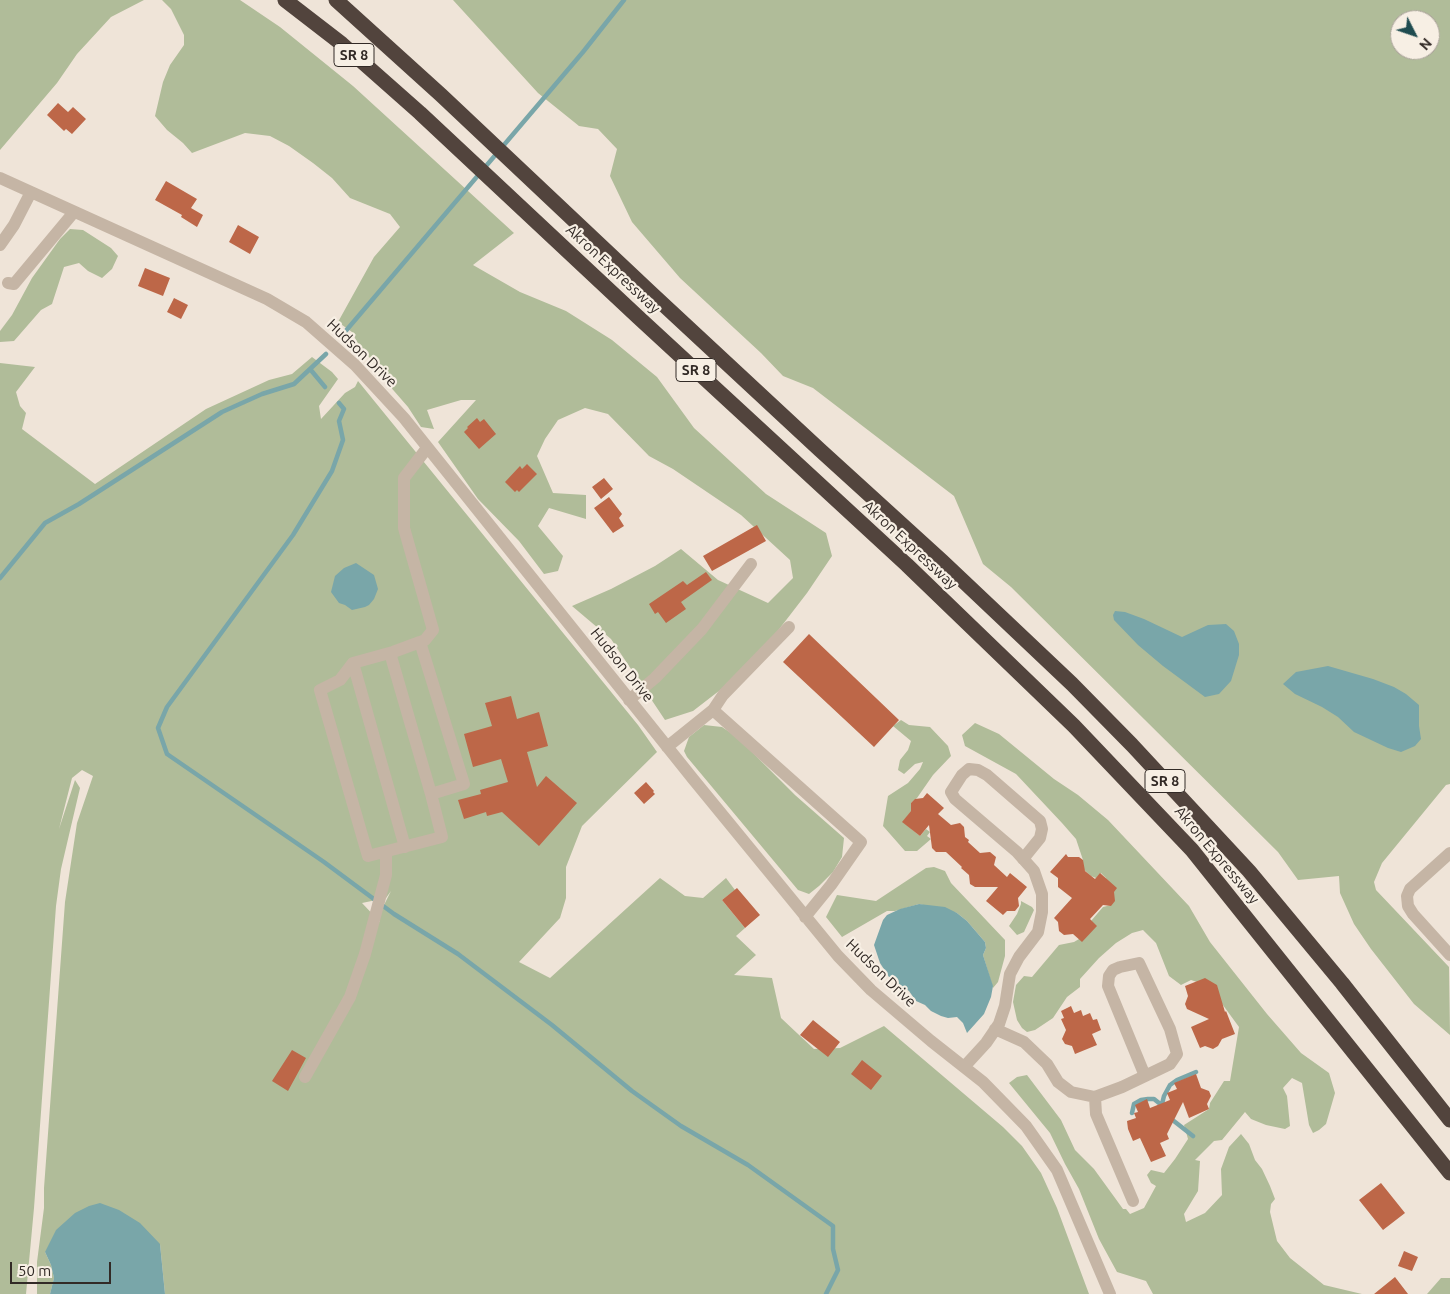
<!DOCTYPE html>
<style>
body{margin:0}
#map{position:relative;width:1450px;height:1294px;overflow:hidden;background:#efe4d8;font-family:Ubuntu,sans-serif}
canvas{display:block}
.north{position:absolute;left:1390px;top:10px;width:50px;height:50px;box-sizing:border-box;background:#f7efe4;border:1px solid #a8a098;border-radius:50%;rotate:131deg;font-size:14px;font-weight:700;line-height:20px;text-align:center;color:#322a26}
.north::after{content:'';display:block;margin:auto;width:18px;height:22px;background:#1f4c50;clip-path:polygon(50% 0,100% 100%,50% 72%,0 100%)}
.scale{position:absolute;left:10px;top:1262px;width:101px;height:22px;box-sizing:border-box;border:2px solid #322a26;border-top:0;padding-left:6px;font-size:15px;line-height:18px;white-space:nowrap;color:#322a26;-webkit-text-stroke:4px #f7efe4;paint-order:stroke}
</style>
<div id="map">
<canvas width="1450" height="1294"></canvas>
<div class="north">N</div>
<div class="scale">50 m</div>
</div>
<script>
const context = document.querySelector('canvas').getContext('2d');
context.lineJoin = 'round';
function fillPath(path, color) {
  context.fillStyle = color;
  context.fill(path, 'evenodd');
}
function shape(rows) {
  const path = new Path2D();
  for (const r of rows) {
    path.moveTo(r[0], r[1]);
    for (let i = 2; i < r.length; i += 2) path.lineTo(r[i], r[i + 1]);
  }
  return path;
}
function stroke(path, color, width, dash) {
  context.strokeStyle = color;
  context.lineWidth = width;
  context.lineCap = dash ? 'butt' : 'round';
  context.setLineDash(dash || []);
  context.stroke(path);
}
function label(font, color, halo, rows, align = 'center') {
  context.font = font + ' Ubuntu,sans-serif';
  context.lineWidth = 4.5;
  context.setLineDash([]);
  context.textBaseline = 'middle';
  context.strokeStyle = halo;
  context.fillStyle = color;
  for (const [text, x, y, turn = 0] of rows) {
    context.save();
    context.translate(x, y);
    context.rotate((+turn || 0) * Math.PI / 180);
    context.textAlign = isNaN(turn) ? turn : align;
    if (halo) context.strokeText(text, 0, 0);
    context.fillText(text, 0, 0);
    context.restore();
  }
}
fillPath(shape([
 [0,0,144,0,111,17,77,54,57,83,0,150],
 [162,0,240,0,280,27,353,86,514,233,473,265,520,292,566,311,612,340,657,377,694,428,766,494,826,533,832,556,807,593,750,667,693,711,665,720,611,639,572,606,611,589,655,566,681,549,718,580,768,603,793,578,790,560,741,515,673,469,649,456,608,414,585,408,558,420,545,439,537,456,553,493,586,495,586,519,549,508,538,526,563,556,558,571,544,574,519,541,478,499,438,442,476,400,461,400,427,410,434,429,421,427,408,407,374,368,375,363,360,348,352,332,338,322,374,257,400,227,390,214,350,198,332,178,313,163,289,146,270,136,245,133,192,153,183,143,167,130,155,116,163,82,170,65,184,45,184,35,171,9],
 [453,0,1450,0,1450,784,1446,785,1382,863,1374,882,1376,890,1449,967,1450,1035,1414,1004,1371,949,1354,924,1340,893,1339,876,1298,880,1278,852,1011,587,983,564,954,496,813,388,783,376,761,353,680,278,632,222,610,176,617,149,598,129,579,126,538,93],
 [1400,20,1430,20,1430,50,1400,50],
 [70,229,83,230,111,248,118,256,112,269,102,278,88,271,79,263,64,267,52,304,41,310,14,341,0,342,0,331,12,315,32,278,60,239],
 [312,357,332,372,338,379,319,406,321,419,345,393,355,387,358,381,638,725,657,752,582,826,566,867,566,898,560,918,519,962,550,978,660,878,685,896,703,898,726,878,735,890,722,900,745,928,736,936,756,955,734,975,772,978,781,1018,814,1049,840,1048,884,1026,1003,1127,1022,1146,1041,1173,1057,1208,1089,1294,165,1294,160,1244,45,1252,51,1265,54,1278,50,1294,37,1294,37,1262,44,1208,44,1188,65,902,77,823,93,776,82,770,72,778,59,829,75,780,80,788,61,869,56,906,34,1208,26,1294,0,1294,0,363,35,367,16,392,20,406,26,413,22,429,95,484,206,409,269,380,292,374],
 [391,891,380,913,380,922,362,903,386,898],
 [901,720,909,725,930,727,948,746,951,756,933,775,917,798,911,803,912,810,903,822,920,836,926,829,930,832,927,836,931,839,917,851,905,851,883,826,888,796,908,783,920,769,923,762,915,764,904,774,898,770,900,760,908,750,911,741,893,726],
 [975,723,999,734,1054,779,1078,795,1108,820,1189,906,1210,942,1267,1014,1301,1053,1329,1073,1335,1093,1326,1124,1319,1130,1313,1133,1309,1125,1302,1083,1292,1078,1283,1088,1287,1096,1290,1126,1285,1129,1266,1125,1251,1119,1245,1112,1222,1140,1214,1141,1195,1160,1200,1161,1198,1191,1184,1214,1186,1222,1205,1213,1222,1195,1221,1169,1229,1147,1241,1134,1249,1144,1255,1160,1262,1169,1270,1186,1275,1199,1271,1204,1270,1212,1277,1241,1290,1258,1324,1285,1362,1294,1153,1294,1146,1281,1117,1272,1099,1239,1079,1189,1065,1164,1050,1133,1009,1083,1017,1077,1027,1075,1061,1120,1075,1150,1094,1169,1123,1209,1126,1209,1130,1214,1144,1208,1156,1186,1151,1183,1147,1175,1151,1170,1164,1173,1175,1159,1188,1139,1184,1125,1209,1109,1210,1103,1224,1081,1230,1081,1239,1027,1209,986,1191,980,1181,985,1169,976,1156,943,1143,930,1132,933,1116,943,1099,958,1080,979,1080,987,1067,997,1053,1018,1035,1030,1027,1032,1022,1028,1017,1020,1013,1002,1016,985,1024,976,1032,977,1059,945,1074,942,1089,933,1091,921,1103,907,1111,905,1106,878,1101,873,1096,878,1091,876,1082,868,1083,860,1076,839,1062,823,1016,774,965,746,962,735],
 [704,725,722,727,737,737,795,795,844,838,842,857,833,872,819,886,809,894,798,890,687,757,684,751,689,737],
 [934,867,945,871,951,883,1005,940,1005,956,998,982,993,988,983,955,986,948,985,942,967,921,957,913,919,904,895,911,887,911,842,937,826,917,837,895,876,901,926,868],
 [1021,901,1032,907,1034,910,1024,932,1017,935,1009,926,1017,914,1021,904],
 [1441,1278,1450,1278,1450,1294,1427,1294]
]), '#b0bc99');
fillPath(shape([
 [356,563,374,575,378,589,374,599,369,605,365,607,352,610,345,605,339,603,331,592,335,576,344,568],
 [1115,611,1125,612,1144,619,1182,637,1208,625,1226,624,1234,631,1239,644,1239,655,1231,681,1219,694,1205,697,1163,666,1138,645,1114,620,1113,615],
 [1328,666,1373,679,1394,687,1406,694,1419,705,1419,726,1421,739,1415,746,1401,752,1388,748,1354,732,1338,717,1322,707,1295,694,1283,684,1296,672],
 [919,904,945,907,957,913,967,921,985,942,986,948,983,955,993,986,991,997,984,1014,967,1033,963,1023,957,1017,948,1018,941,1016,931,1011,925,1005,916,1001,909,991,889,977,880,963,874,945,883,920,887,915,900,909],
 [100,1203,119,1210,140,1223,160,1244,165,1294,50,1294,54,1278,51,1265,45,1252,56,1230,75,1213,89,1206]
]), '#79a6a9');
stroke(shape([
 [344,333,583,52,624,0],
 [310,369,325,387],
 [339,403,344,409,339,421,343,440,332,471,293,535,167,707,158,728,167,754,324,862,394,914,458,954,552,1025,632,1091,681,1126,748,1165,833,1226,833,1249,838,1270,826,1294],
 [0,578,45,523,79,504,222,412,262,394,294,384,326,354],
 [1162,1104,1164,1096,1170,1085,1177,1080,1196,1072],
 [1132,1113,1134,1104,1141,1100,1148,1099,1154,1099,1164,1107],
 [1170,1118,1193,1136]
]), '#79a6a9', 4.5);
fillPath(shape([
 [58,103,68,112,73,107,86,119,72,134,66,129,64,131,47,115],
 [166,181,197,199,191,208,203,215,197,227,181,217,182,215,155,200],
 [238,225,259,237,250,254,229,242],
 [145,268,170,278,163,296,138,286],
 [174,298,188,305,181,319,167,312],
 [477,418,480,422,484,419,496,434,479,449,464,432,468,428,467,427],
 [527,464,537,474,519,492,517,490,515,492,505,482,520,466,522,469],
 [604,478,613,489,601,499,592,487],
 [609,497,622,514,619,518,624,526,613,533,594,508],
 [757,525,766,541,712,571,703,556],
 [706,572,712,580,681,602,686,609,666,623,658,612,655,614,649,604,683,581,687,585],
 [809,634,899,720,874,747,783,662],
 [511,696,517,719,539,712,548,746,527,752,537,787,546,776,577,803,539,846,502,812,487,816,486,812,464,819,458,800,481,794,480,790,508,782,501,759,473,767,464,734,492,726,485,703],
 [646,782,654,791,653,792,655,794,644,804,634,793],
 [927,793,944,808,938,814,951,825,960,823,964,827,965,837,969,840,968,842,980,853,990,852,996,857,994,865,1007,877,1010,873,1027,887,1018,898,1019,906,1015,911,1007,911,1003,915,986,901,998,887,975,887,970,884,969,875,961,868,962,867,946,852,936,852,932,848,929,825,920,836,902,822,911,811,911,803,915,799,923,798],
 [1066,854,1068,857,1079,857,1083,860,1085,871,1095,879,1100,873,1117,888,1114,892,1115,901,1111,906,1103,905,1090,919,1097,926,1082,942,1073,934,1064,935,1059,931,1058,922,1054,918,1072,898,1058,887,1058,878,1050,872],
 [737,888,760,915,745,928,722,900],
 [1205,978,1217,985,1225,1012,1226,1011,1235,1034,1222,1039,1218,1046,1213,1049,1205,1046,1200,1048,1191,1027,1209,1019,1187,1009,1185,1004,1188,996,1185,986],
 [1071,1006,1074,1013,1081,1010,1083,1016,1090,1013,1093,1020,1097,1019,1101,1030,1092,1034,1097,1045,1075,1054,1072,1046,1065,1044,1062,1039,1066,1030,1061,1019,1064,1018,1061,1011],
 [813,1020,840,1042,828,1057,800,1035],
 [292,1050,306,1058,288,1091,272,1081],
 [862,1060,882,1076,871,1090,851,1074],
 [1196,1074,1201,1088,1209,1091,1211,1096,1207,1104,1209,1109,1189,1118,1183,1102,1167,1134,1169,1139,1160,1143,1166,1156,1151,1162,1140,1138,1133,1141,1128,1129,1127,1121,1136,1118,1134,1113,1138,1112,1135,1105,1147,1099,1150,1108,1170,1100,1167,1093,1177,1089,1174,1083],
 [1381,1183,1405,1213,1383,1230,1359,1200],
 [1404,1251,1418,1257,1412,1271,1398,1266],
 [1395,1277,1408,1294,1374,1294]
]), '#bd6748');
stroke(shape([
 [0,178,267,299,306,322,355,365,404,418,693,779,838,956,871,990,931,1041,983,1082,1026,1126,1057,1170,1110,1294],
 [0,245,14,225,31,192],
 [8,283,14,284,74,212],
 [420,642,464,784,431,794,442,837,368,856,320,690,340,680,353,663,393,652,420,642,425,640,433,630,404,528,404,478,427,448],
 [390,653,431,794],
 [353,663,405,847],
 [629,700,655,678,702,629,751,564],
 [713,710,723,695,789,627],
 [667,747,713,710,861,842,831,885,805,917],
 [1450,853,1410,889,1407,896,1408,906,1413,914,1450,955],
 [995,1029,1024,1042,1047,1064,1058,1082,1071,1092,1095,1097,1122,1087,1145,1076,1170,1064,1177,1054,1170,1029,1139,963,1120,967,1113,970,1109,976,1108,986,1145,1076],
 [964,1067,986,1043,999,1024,1005,1006,1010,974,1019,957,1038,932,1042,912,1042,894,1034,871,1017,852,955,799,951,792,962,775,969,769,978,770,987,775,1040,821,1042,829,1040,838,1023,859],
 [305,1077,350,997,365,954,386,875,386,852],
 [1095,1097,1096,1114,1133,1201]
]), '#c5b5a5', 12);
stroke(shape([
 [285,0,342,44,420,113,638,317,907,565,1074,726,1192,850,1450,1173],
 [336,0,441,95,651,293,820,450,942,561,1072,684,1132,745,1249,871,1342,983,1450,1120]
]), '#52443d', 15);
for (const [x, y, w] of [
 [354,55,40],
 [696,370,40],
 [1165,781,40]
]) {
  const box = new Path2D();
  box.roundRect(x - w / 2, y - 11.5, w, 23, 4);
  context.fillStyle = '#f7efe4';
  context.fill(box);
  stroke(box, '#322a26', 1);
}
label('bold 14px', '#322a26', null, [
 ["SR 8",354,55],
 ["SR 8",696,370],
 ["SR 8",1165,781]
]);
label('15px', '#322a26', '#f7efe4', [
 ["Akron Expressway",613,269,43],
 ["Hudson Drive",362,353,44],
 ["Akron Expressway",910,545,43],
 ["Hudson Drive",622,665,51],
 ["Akron Expressway",1217,855,50],
 ["Hudson Drive",881,973,44]
]);
</script>
